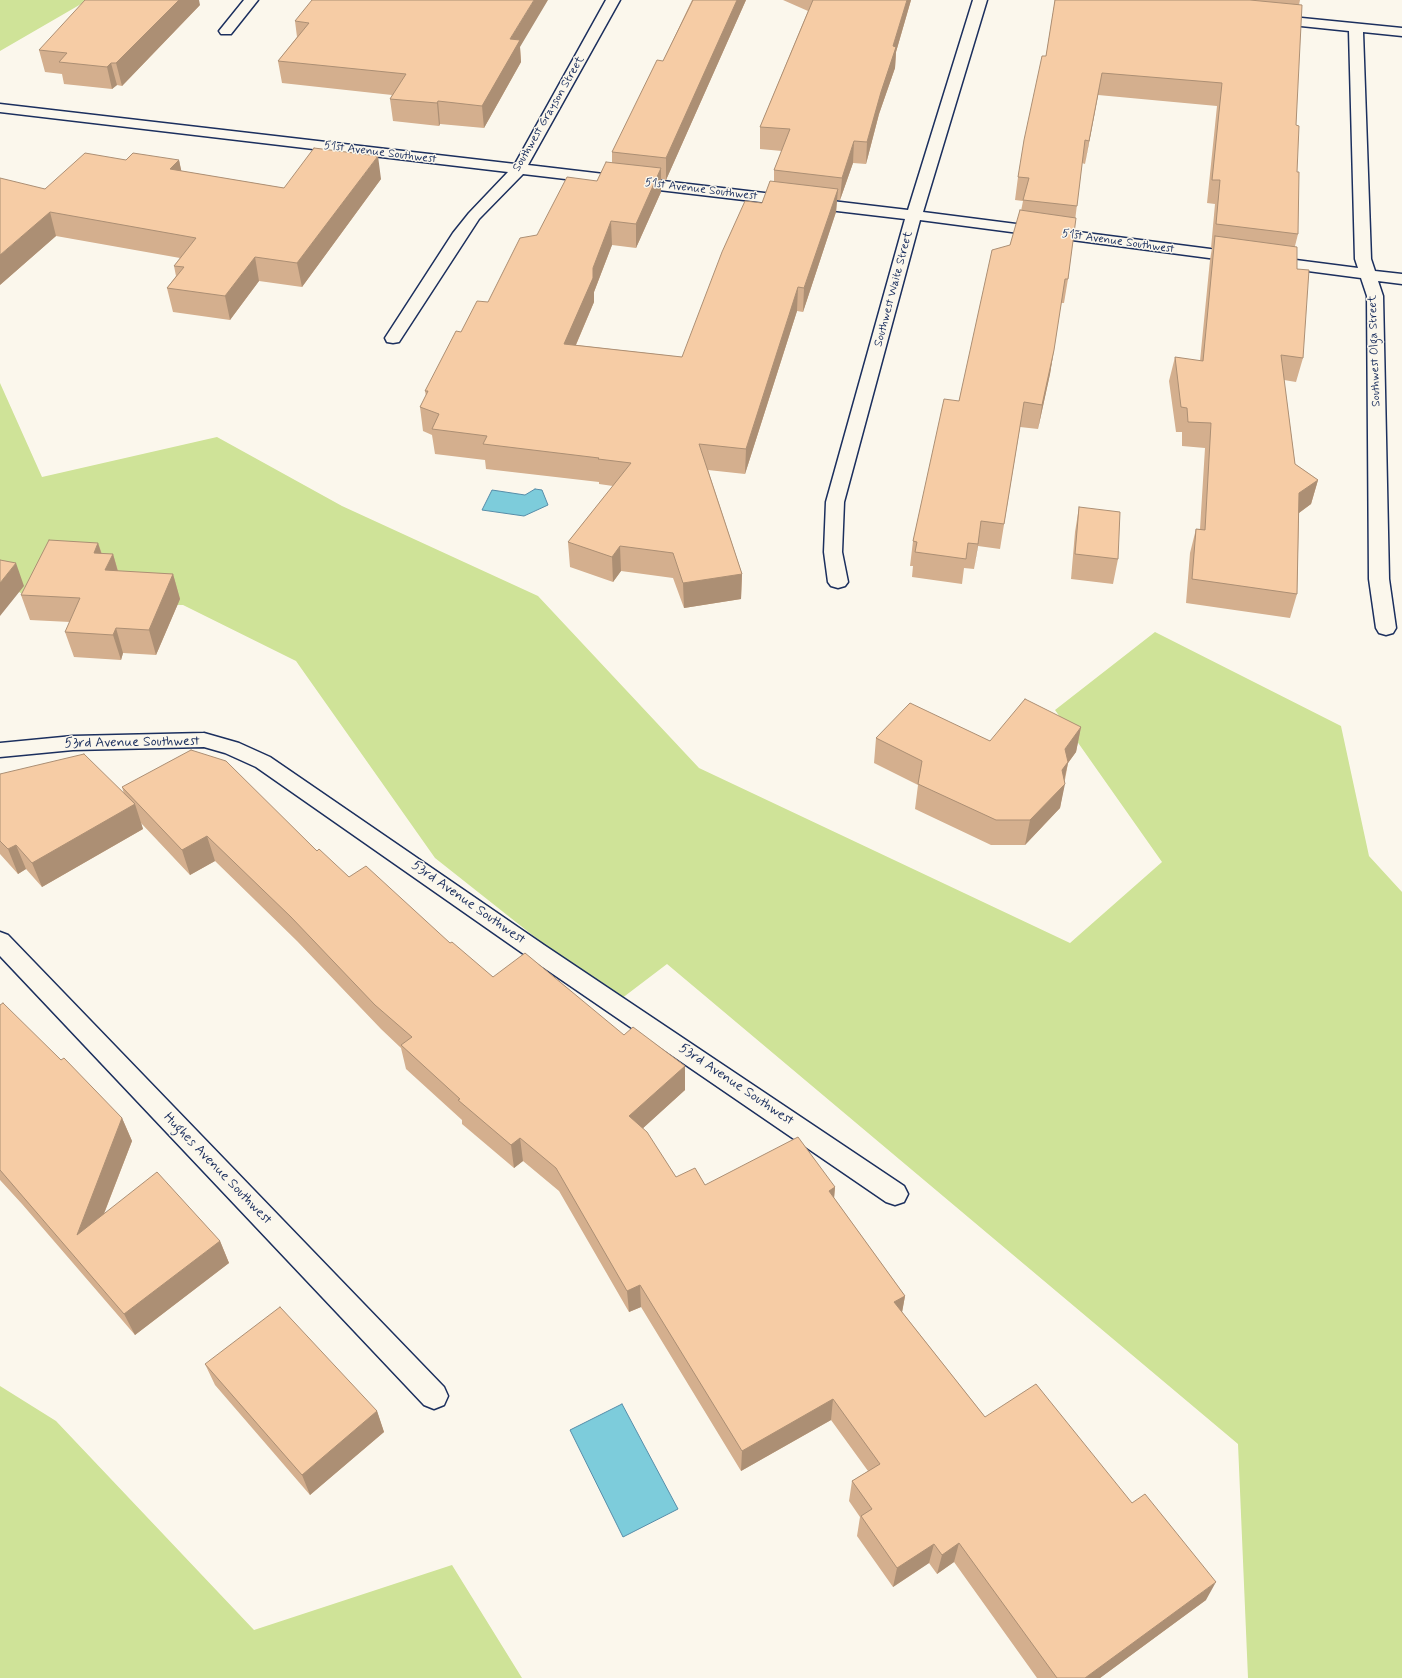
<!DOCTYPE html>
<style>
body{margin:0}
canvas{display:block;background:#fbf7ec}
</style>
<canvas width="1402" height="1678"></canvas>
<script>
const context = document.querySelector('canvas').getContext('2d');
context.lineJoin = 'round';
function fillPath(path, color) {
  context.fillStyle = color;
  context.fill(path, 'evenodd');
}
function shape(rows) {
  const path = new Path2D();
  for (const r of rows) {
    path.moveTo(r[0], r[1]);
    for (let i = 2; i < r.length; i += 2) path.lineTo(r[i], r[i + 1]);
  }
  return path;
}
function stroke(path, color, width, dash) {
  context.strokeStyle = color;
  context.lineWidth = width;
  context.lineCap = dash ? 'butt' : 'round';
  context.setLineDash(dash || []);
  context.stroke(path);
}
function label(font, color, halo, rows, align = 'center') {
  context.font = font + ' Mynerve,sans-serif';
  context.lineWidth = 3;
  context.setLineDash([]);
  context.textBaseline = 'middle';
  context.strokeStyle = halo;
  context.fillStyle = color;
  for (const [text, x, y, turn = 0] of rows) {
    context.save();
    context.translate(x, y);
    context.rotate((+turn || 0) * Math.PI / 180);
    context.textAlign = isNaN(turn) ? turn : align;
    if (halo) context.strokeText(text, 0, 0);
    context.fillText(text, 0, 0);
    context.restore();
  }
}
fillPath(shape([
 [0,0,88,0,0,51],
 [0,383,42,477,217,437,342,506,538,596,699,768,1070,943,1162,862,1055,710,1155,632,1341,726,1369,856,1402,892,1402,1678,1248,1678,1238,1444,667,964,617,1002,435,858,296,661,183,605,38,603,0,581],
 [0,1386,56,1421,254,1630,452,1565,522,1678,0,1678]
]), '#cfe398');
const water = shape([
 [535,489,542,490,548,505,524,516,482,510,492,490,525,495,535,489],
 [622,1404,678,1509,623,1537,570,1430,622,1404]
]);
fillPath(water, '#7dccdb');
stroke(water, '#568da9', 1);
const street = shape([
 [244,0,258,0,231,34,221,34,219,31,244,0],
 [606,0,620,0,528,165,908,210,973,0,987,0,923,212,1358,268,1355,259,1349,31,1272,23,1267,22,1265,19,1267,16,1272,15,1402,28,1402,36,1363,32,1371,259,1375,271,1402,274,1402,284,1378,281,1383,296,1389,579,1396,628,1393,633,1386,635,1379,633,1376,628,1369,579,1367,296,1361,278,920,220,844,502,842,552,848,582,845,586,838,588,831,586,828,582,824,552,826,502,905,219,523,174,479,219,399,342,393,343,387,342,385,338,453,233,469,213,508,172,0,112,0,104,515,164,606,0],
 [204,733,239,743,270,757,544,945,904,1186,908,1194,904,1202,895,1205,886,1202,528,957,256,767,225,753,204,747,73,750,0,757,0,743,73,736,204,733],
 [0,932,8,935,444,1387,448,1396,444,1405,434,1409,424,1405,0,956,0,932]
]);
stroke(street, '#1b2f5e', 3);
fillPath(street, '#fbf7ec');
fillPath(shape([
 [692,0,746,0,666,180,661,179,661,192,636,248,612,245,594,292,594,302,576,345,682,357,762,203,774,181,774,170,782,151,760,149,760,127,808,11,783,0,911,0,896,52,895,68,879,114,866,164,853,163,840,200,837,200,836,212,803,312,797,311,745,474,708,470,742,574,741,599,684,608,673,578,621,571,613,582,570,567,568,542,613,486,599,484,599,482,486,469,485,460,435,454,432,435,423,431,420,407,426,396,425,391,461,332,488,302,537,235,597,181,612,163,612,152,663,61],
 [1055,0,1300,0,1299,5,1296,125,1298,234,1295,246,1297,269,1303,358,1296,382,1284,380,1295,464,1318,480,1311,504,1299,513,1297,594,1290,618,1186,603,1190,553,1196,529,1200,529,1205,448,1182,446,1182,432,1176,432,1169,381,1175,357,1200,361,1210,260,1212,248,1211,248,1215,204,1207,203,1217,106,1098,95,1085,164,1082,163,1068,279,1064,303,1061,303,1050,374,1038,429,1020,427,1000,549,978,546,974,569,964,568,962,584,912,577,913,566,910,566,913,541,1021,211,1023,201,1015,200,1018,177,1046,56],
 [200,5,122,86,117,85,112,89,64,84,62,74,45,72,39,50],
 [295,21,520,47,521,62,484,128,440,124,439,126,393,121,390,99,392,95,282,83,278,61,297,37],
 [126,160,179,160,181,171,284,188,381,179,302,287,259,281,230,320,173,312,167,288,176,276,174,266,180,258,56,236,0,285,45,189],
 [1079,507,1118,559,1113,584,1071,579,1075,532],
 [98,543,102,554,113,554,118,571,173,574,180,599,156,655,123,653,121,660,74,657,65,632,70,622,30,620,21,595],
 [1081,727,1076,752,1068,763,1060,808,1025,845,991,845,915,809,918,785,874,763,876,738,990,741],
 [0,774,124,794,122,787,317,851,349,877,450,943,493,977,624,1035,685,1066,685,1090,643,1128,676,1177,705,1185,835,1187,834,1198,905,1296,902,1312,985,1417,1206,1600,1100,1678,1037,1678,954,1562,937,1574,929,1563,893,1587,857,1536,860,1517,849,1501,852,1481,868,1471,831,1420,741,1471,641,1307,629,1312,559,1191,523,1161,514,1168,462,1124,462,1120,406,1069,401,1048,381,1029,297,941,215,861,190,875,141,823,143,829,42,887,26,869,18,874,0,854],
 [0,1005,61,1060,122,1118,132,1141,104,1214,220,1241,229,1263,135,1335,22,1204,0,1180],
 [205,1364,377,1411,384,1432,310,1495,215,1385]
]), '#d4af8e');
fillPath(shape([
 [179,0,199,0,200,5,122,86,116,63],
 [534,0,548,0,520,47,521,62,484,128,482,106,510,39],
 [737,0,746,0,666,180,666,158],
 [907,0,911,0,896,52,895,68,879,114,866,164,867,142,893,46],
 [111,63,117,85,112,89,107,67],
 [1102,73,1098,95,1085,164,1089,141],
 [438,101,440,124,439,126,437,103],
 [854,141,853,163,840,200,842,178],
 [378,156,381,179,302,287,297,263],
 [179,160,184,183,170,169],
 [661,168,661,192,636,248,636,224],
 [838,189,836,212,803,312,804,288],
 [50,212,56,236,0,285,0,255],
 [611,221,612,245,594,292,594,302,566,368,564,344],
 [255,257,259,281,230,320,225,296],
 [798,287,797,311,745,474,746,449],
 [1054,350,1050,374,1038,429,1042,405],
 [1318,480,1311,504,1292,518,1299,493],
 [981,521,978,546,974,569,978,544],
 [98,543,106,568,94,553],
 [620,546,621,571,613,582,612,557],
 [113,554,120,579,105,570],
 [16,563,24,586,0,616,0,583],
 [173,574,180,599,156,655,149,630],
 [742,574,741,599,684,608,683,583],
 [116,628,123,653,121,660,113,635],
 [1081,727,1076,752,1068,763,1063,785,1065,784,1060,808,1025,845,1030,820,1065,749],
 [135,804,143,829,42,887,32,863],
 [207,836,215,861,190,875,182,850],
 [16,845,26,869,18,874,8,849],
 [685,1066,685,1090,630,1140,629,1116],
 [122,1118,132,1141,87,1257,77,1235],
 [520,1138,523,1161,514,1168,511,1145],
 [835,1187,833,1210,829,1191],
 [220,1241,229,1263,135,1335,124,1314],
 [640,1285,641,1307,629,1312,627,1291],
 [905,1296,901,1318,894,1302],
 [833,1399,831,1420,741,1471,742,1451],
 [377,1411,384,1432,310,1495,302,1475],
 [959,1543,954,1562,937,1574,942,1555],
 [934,1544,929,1563,893,1587,897,1568],
 [1216,1582,1206,1600,1100,1678,1085,1678]
]), '#ac8f74');
const building = shape([
 [85,0,179,0,116,63,111,63,107,67,59,62,67,53,39,50,85,0],
 [312,0,534,0,510,39,520,40,482,106,438,101,437,103,390,99,406,74,278,61,309,23,295,21,312,0],
 [693,0,737,0,666,158,612,152,657,60,663,61,693,0],
 [813,0,907,0,893,46,896,47,881,92,867,142,854,141,842,178,774,170,790,129,760,127,813,0],
 [1055,0,1250,0,1302,5,1296,125,1299,126,1297,172,1299,172,1298,234,1216,224,1220,180,1212,180,1222,83,1102,73,1089,141,1085,140,1077,206,1023,200,1029,178,1018,177,1024,140,1042,56,1046,56,1055,0],
 [314,148,378,156,297,263,255,257,225,296,167,288,184,267,174,266,196,238,50,212,0,255,0,178,45,189,85,153,126,160,133,153,179,160,170,169,284,188,314,148],
 [606,162,661,168,636,224,611,221,593,268,593,278,564,344,682,357,722,252,745,201,762,203,770,181,838,189,804,288,798,287,746,449,699,444,742,574,683,583,673,553,620,546,612,557,568,542,631,463,598,459,599,458,483,444,487,436,432,429,439,414,420,407,428,391,425,391,456,331,461,332,477,301,488,302,520,238,537,235,567,177,597,181,606,162],
 [1020,210,1076,218,1068,279,1065,279,1054,350,1042,405,1024,402,1004,524,981,521,978,544,968,543,966,559,915,552,917,542,913,541,944,399,959,401,992,250,1010,245,1020,210],
 [1215,236,1297,247,1297,269,1309,270,1303,358,1281,355,1295,464,1318,480,1299,493,1297,594,1192,579,1196,529,1205,530,1211,423,1188,422,1187,408,1181,407,1175,357,1203,361,1215,236],
 [1079,507,1120,512,1118,559,1075,554,1079,507],
 [49,540,98,543,94,553,113,554,105,570,173,574,149,630,116,628,113,635,65,632,80,598,21,595,49,540],
 [0,560,16,563,0,583,0,560],
 [1025,699,1081,727,1065,749,1068,762,1062,770,1065,784,1030,820,996,820,918,784,922,761,876,738,910,703,990,741,1025,699],
 [191,750,226,761,317,851,319,849,349,877,366,866,450,943,452,942,493,977,525,953,624,1035,633,1027,685,1066,629,1116,647,1132,676,1177,695,1168,705,1185,798,1137,835,1187,829,1191,905,1296,894,1302,985,1417,1036,1384,1132,1503,1145,1494,1216,1582,1085,1678,1057,1678,959,1543,942,1555,934,1544,897,1568,861,1516,872,1509,852,1481,880,1464,833,1399,742,1451,640,1285,627,1291,556,1168,520,1138,511,1145,458,1100,460,1099,401,1045,412,1037,375,1005,291,917,207,836,182,850,122,787,191,750],
 [84,754,135,804,32,863,16,845,8,849,0,841,0,774,84,754],
 [3,1003,61,1060,64,1058,122,1118,77,1235,157,1172,220,1241,124,1314,0,1170,0,1005,3,1003],
 [280,1307,377,1411,302,1475,205,1364,280,1307]
]);
fillPath(building, '#f6cca5');
stroke(building, '#ac8f74', 1);
label('12px', '#1b2f5e', '#fbf7ec', [
 ["Southwest Grayson Street",549,114,-60],
 ["51st Avenue Southwest",380,153,7],
 ["51st Avenue Southwest",701,190,7],
 ["51st Avenue Southwest",1118,242,8],
 ["Southwest Waite Street",894,289,-75],
 ["Southwest Olga Street",1375,351,-92]
]);
label('14px', '#1b2f5e', '#fbf7ec', [
 ["53rd Avenue Southwest",132,743,-1],
 ["53rd Avenue Southwest",468,903,35],
 ["53rd Avenue Southwest",736,1085,34],
 ["Hughes Avenue Southwest",217,1169,46]
]);
</script>
